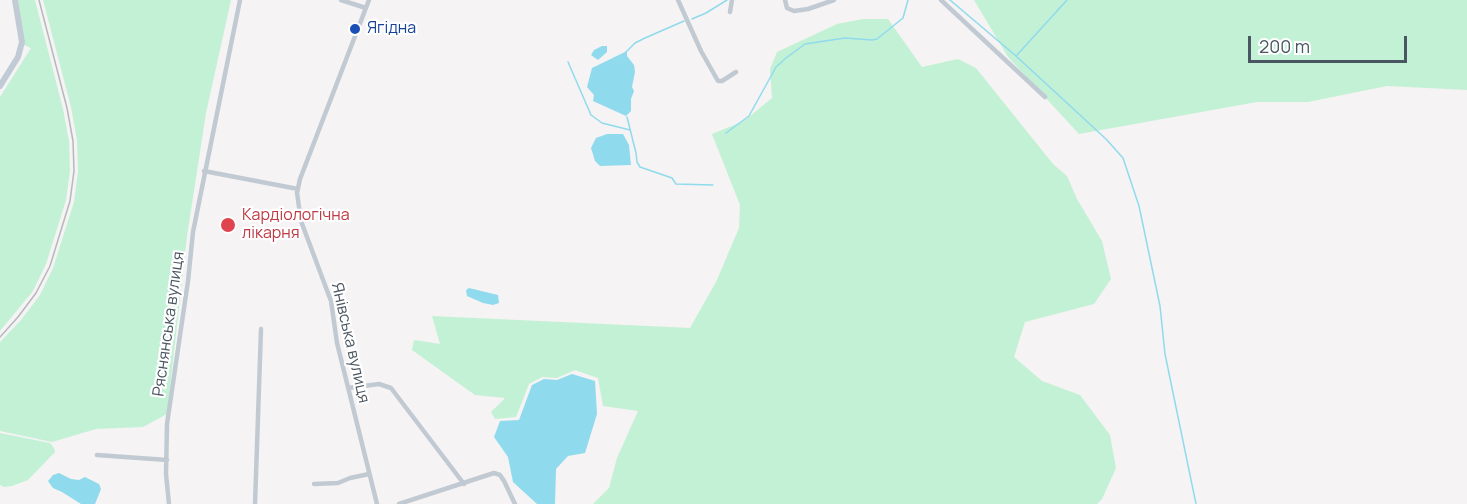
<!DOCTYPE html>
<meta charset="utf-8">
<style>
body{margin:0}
#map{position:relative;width:1467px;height:504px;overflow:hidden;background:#f5f3f3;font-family:Manrope,sans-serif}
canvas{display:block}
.scale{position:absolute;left:1248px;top:36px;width:159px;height:27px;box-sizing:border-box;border:3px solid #4a5661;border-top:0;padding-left:8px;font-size:18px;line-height:21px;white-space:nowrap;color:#4a5661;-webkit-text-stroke:4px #fff;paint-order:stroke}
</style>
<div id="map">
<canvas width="1467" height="504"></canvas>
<div class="scale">200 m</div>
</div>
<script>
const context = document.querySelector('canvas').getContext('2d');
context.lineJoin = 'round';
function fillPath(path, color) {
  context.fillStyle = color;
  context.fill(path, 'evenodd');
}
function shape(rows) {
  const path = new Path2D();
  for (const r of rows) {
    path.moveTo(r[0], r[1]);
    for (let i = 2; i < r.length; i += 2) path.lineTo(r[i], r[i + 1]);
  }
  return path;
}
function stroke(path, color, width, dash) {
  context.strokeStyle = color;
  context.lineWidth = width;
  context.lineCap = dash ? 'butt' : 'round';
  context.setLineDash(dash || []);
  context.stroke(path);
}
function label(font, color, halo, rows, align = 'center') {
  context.font = font + ' Manrope,sans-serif';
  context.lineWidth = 4.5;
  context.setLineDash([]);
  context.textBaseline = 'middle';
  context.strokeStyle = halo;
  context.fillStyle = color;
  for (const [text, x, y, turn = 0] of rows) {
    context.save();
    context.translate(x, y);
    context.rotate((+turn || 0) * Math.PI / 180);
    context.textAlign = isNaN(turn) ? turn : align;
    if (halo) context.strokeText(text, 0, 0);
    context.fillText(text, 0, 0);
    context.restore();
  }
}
fillPath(shape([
 [18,0,35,0,63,109,69,141,70,171,66,200,46,264,33,291,0,331,0,97,31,48,24,45],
 [43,0,231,0,206,113,187,236,167,414,143,427,96,429,52,442,0,431,0,342,21,320,40,295,53,268,74,202,78,171,77,140,71,107],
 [974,0,1467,0,1467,90,1387,86,1308,102,1257,102,1079,134,1008,57],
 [863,19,888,19,922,67,958,59,976,68,1053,164,1067,176,1077,199,1102,241,1111,279,1094,304,1025,322,1014,357,1042,381,1080,395,1110,435,1116,468,1102,499,1097,504,593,504,609,488,617,458,638,411,603,406,598,378,575,370,557,378,542,377,529,384,516,417,495,419,491,412,505,398,475,395,412,350,414,340,440,344,432,316,690,328,716,282,739,228,740,205,712,134,744,121,772,98,770,69,777,52,837,24],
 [0,433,50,443,54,448,55,452,28,480,12,486,4,487,0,485]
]), '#c3f1d5');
fillPath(shape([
 [602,46,607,46,607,52,598,60,591,55,594,50],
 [627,51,627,56,634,65,635,72,632,87,634,91,631,99,631,111,626,116,593,101,594,95,587,87,592,68],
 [607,134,623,134,629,145,631,165,600,166,595,161,591,148,596,138],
 [469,288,498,295,499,303,493,305,483,303,467,296,466,290],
 [572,374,595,381,597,414,585,453,568,456,556,469,555,504,537,504,513,482,508,457,494,437,500,421,519,420,532,385,544,379,557,380],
 [59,473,71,479,79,480,85,477,99,484,101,489,95,504,81,504,62,492,53,488,48,481,53,475]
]), '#90daee');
stroke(shape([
 [950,0,1016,56,1106,139,1123,158,1139,206,1160,306,1165,354,1196,504],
 [692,19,706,13,727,0],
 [626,52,635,43,645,38,684,21],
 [1017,55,1067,0],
 [568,62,591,115,602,123,630,130],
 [627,117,636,153,637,162,640,167,672,178,676,184,713,185],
 [726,133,749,116,776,67,786,58,805,44,845,38,872,40,877,39,903,18,908,0]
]), '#90daee', 1.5);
stroke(shape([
 [341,0,366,8],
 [369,0,300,179,297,193,301,221,331,301,337,343,377,504],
 [678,0,701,51,718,81,722,81,736,72],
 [785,0,787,8,794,11,808,9,834,0],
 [941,0,1045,97],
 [730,12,732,0],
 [204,171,298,189],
 [348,388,379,384,391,388,464,484],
 [97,455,167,460],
 [314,484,338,483,350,478,369,474],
 [169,504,166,474,167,424,188,281,193,232,240,0],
 [255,504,261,329],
 [399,504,494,473,500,475,504,481,515,504]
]), '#c1cad2', 4.5);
stroke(shape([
 [0,86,18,57,22,42,15,0]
]), '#c1cbd6', 6);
stroke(shape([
 [0,337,18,317,36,293,50,266,70,201,74,171,73,141,67,108,39,0]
]), '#b5b8bd', 1.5);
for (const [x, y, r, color] of [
 [355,29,6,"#1a4fb4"],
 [228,225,8,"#e0444e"]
]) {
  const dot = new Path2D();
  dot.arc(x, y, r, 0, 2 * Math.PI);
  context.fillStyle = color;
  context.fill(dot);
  stroke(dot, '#fff', 2);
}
label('16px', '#164399', '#fff', [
 ["Ягідна",367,29]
], 'left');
label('16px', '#be3a42', '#fff', [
 ["Кардіологічна",242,216],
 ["лікарня",242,234]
], 'left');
label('16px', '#4a5661', '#fff', [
 ["Ряснянська вулиця",169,324,-82],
 ["Янівська вулиця",350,343,77]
]);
</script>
